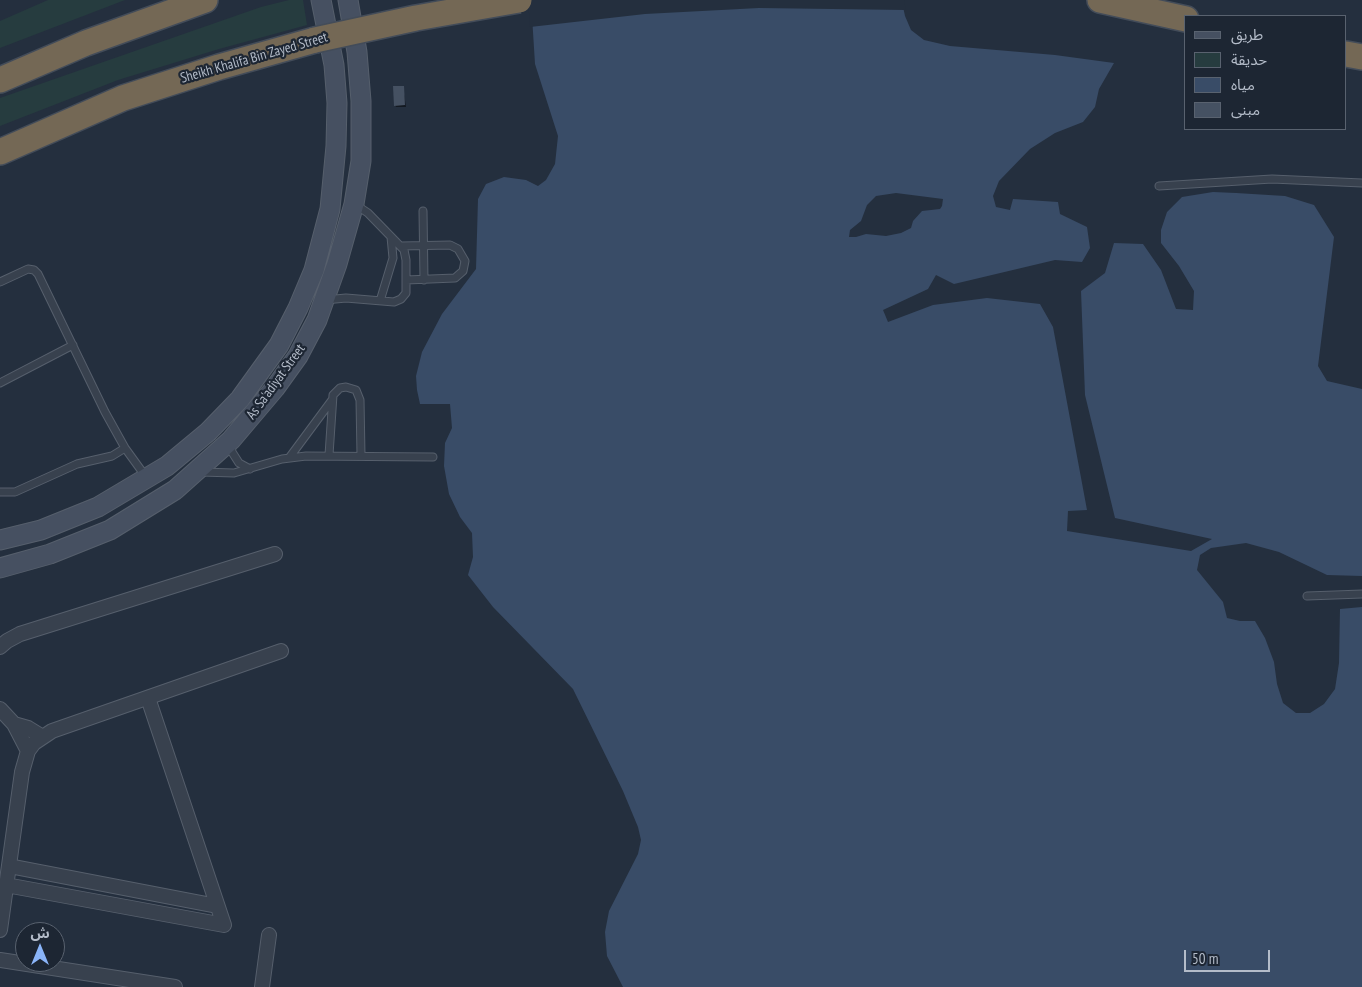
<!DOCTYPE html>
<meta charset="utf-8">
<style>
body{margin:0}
#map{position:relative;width:1362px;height:987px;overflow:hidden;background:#242f3e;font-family:"PT Sans Narrow","Noto Sans Arabic",sans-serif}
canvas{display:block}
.legend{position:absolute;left:1184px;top:15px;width:162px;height:115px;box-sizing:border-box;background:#1d2633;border:1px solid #59626f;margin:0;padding:6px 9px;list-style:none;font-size:15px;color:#b4bcc9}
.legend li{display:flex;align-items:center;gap:10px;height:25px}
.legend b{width:25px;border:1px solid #59626f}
.north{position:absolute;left:15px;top:922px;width:50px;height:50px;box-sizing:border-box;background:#1d2633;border:1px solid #59626f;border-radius:50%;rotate:0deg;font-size:14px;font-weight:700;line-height:20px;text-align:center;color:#b4bcc9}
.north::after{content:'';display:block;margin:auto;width:18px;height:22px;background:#8ab4f8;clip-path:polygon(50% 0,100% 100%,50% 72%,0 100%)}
.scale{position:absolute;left:1184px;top:950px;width:86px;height:22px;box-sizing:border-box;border:2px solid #b4bcc9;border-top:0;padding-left:6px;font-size:15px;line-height:18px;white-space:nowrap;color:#b4bcc9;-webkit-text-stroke:4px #1d2633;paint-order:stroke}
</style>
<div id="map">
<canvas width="1362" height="987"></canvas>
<ul class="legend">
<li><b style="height:6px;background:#465061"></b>طريق</li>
<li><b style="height:14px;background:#263c3f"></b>حديقة</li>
<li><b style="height:14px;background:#394c67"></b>مياه</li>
<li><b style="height:14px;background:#455162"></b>مبنى</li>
</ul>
<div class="north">ش</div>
<div class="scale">50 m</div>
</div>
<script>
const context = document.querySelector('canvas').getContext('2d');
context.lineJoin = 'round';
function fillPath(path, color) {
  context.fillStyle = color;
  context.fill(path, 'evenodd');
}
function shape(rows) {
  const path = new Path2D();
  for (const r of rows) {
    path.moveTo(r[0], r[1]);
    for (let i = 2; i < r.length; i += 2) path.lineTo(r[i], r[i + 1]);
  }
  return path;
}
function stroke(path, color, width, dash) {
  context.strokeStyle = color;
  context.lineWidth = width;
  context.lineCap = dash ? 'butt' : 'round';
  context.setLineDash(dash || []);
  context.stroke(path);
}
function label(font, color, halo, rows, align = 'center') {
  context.font = font + ' "PT Sans Narrow",sans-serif';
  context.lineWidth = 4.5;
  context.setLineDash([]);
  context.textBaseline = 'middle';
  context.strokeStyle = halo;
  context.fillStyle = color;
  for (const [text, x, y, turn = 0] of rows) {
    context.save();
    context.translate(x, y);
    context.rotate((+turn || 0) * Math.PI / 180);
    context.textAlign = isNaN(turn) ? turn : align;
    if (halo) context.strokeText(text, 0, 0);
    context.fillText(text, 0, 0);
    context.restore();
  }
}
fillPath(shape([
 [48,0,125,0,0,48,0,21],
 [289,0,303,0,307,25,219,49,118,80,0,126,0,98,261,7]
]), '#263c3f');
fillPath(shape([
 [531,0,902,2,905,16,911,30,924,40,950,46,1055,55,1114,63,1099,89,1095,107,1083,122,1055,133,1030,149,999,181,993,196,996,207,1010,210,1013,199,1058,202,1060,214,1087,227,1090,248,1082,262,1055,260,954,284,936,275,928,289,883,310,888,322,933,305,987,298,1040,304,1053,327,1087,510,1068,511,1067,531,1191,551,1212,539,1115,518,1085,395,1081,291,1105,273,1114,243,1143,244,1161,270,1176,309,1193,310,1194,291,1179,266,1161,243,1161,230,1167,212,1182,197,1213,192,1236,193,1285,196,1314,205,1334,237,1318,366,1327,381,1362,389,1362,576,1327,575,1279,552,1246,543,1211,548,1200,555,1197,570,1223,602,1227,618,1240,621,1255,621,1265,638,1274,662,1277,684,1283,703,1296,713,1310,713,1324,704,1335,689,1339,663,1340,609,1362,607,1362,987,623,987,607,956,605,932,609,911,638,854,641,840,638,827,623,791,573,689,493,607,468,575,473,557,472,533,460,517,449,494,444,466,445,443,452,428,450,404,420,404,417,390,416,376,422,352,442,314,476,269,478,199,486,184,504,177,526,180,538,186,546,180,555,164,558,136,535,64],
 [896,193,943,199,942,206,940,209,922,211,913,221,911,228,901,233,886,236,866,234,856,237,849,237,850,230,861,221,867,205,876,196]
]), '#394c67');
fillPath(shape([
 [528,0,904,0,906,10,759,8,645,14,530,27]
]), '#242f3e');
fillPath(shape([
 [403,87,406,107,396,107,395,105]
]), '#0007');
fillPath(shape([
 [393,86,404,86,405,105,394,106]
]), '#455162');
const lane = shape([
 [1159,186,1272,179,1362,183],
 [423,211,424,280],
 [401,246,450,245,458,249,465,261,463,271,455,278,406,280],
 [0,282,28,269,34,270,38,274,105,412,125,448,146,477],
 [325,300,346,298,394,302,401,299,406,293,406,260,404,250,368,213,356,205],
 [380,301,393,258,391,237],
 [0,383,73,345],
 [231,444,232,452,239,463,250,469],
 [329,455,333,395,340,388,346,387,356,390,360,400,361,455],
 [289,458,332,400],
 [201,472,234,473,282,459,306,456,433,457],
 [0,492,15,492,77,464,112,456,125,448],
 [1307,596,1362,594]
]);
const street = shape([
 [0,647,7,641,20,634,275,554],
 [0,709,14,724,28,751],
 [14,724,28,728,41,736],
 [9,866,217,906],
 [6,885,224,925,148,698],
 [0,930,22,772,28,751,34,743,52,731,281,651],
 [0,960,175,987],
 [262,987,269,935]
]);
const secondary = shape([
 [0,540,41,530,98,507,167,466,208,432,240,399,279,345,298,308,314,270,330,209,336,146,337,103,334,65,321,0],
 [0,568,50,554,110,530,175,490,231,440,275,388,298,356,317,320,337,264,354,204,361,161,361,101,357,52,348,0]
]);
const highway = shape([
 [1100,0,1186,19],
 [1346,54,1362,57],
 [0,80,86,43,205,0],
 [0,152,123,98,219,67,315,40]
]);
stroke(lane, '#565f6c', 9);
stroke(street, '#565f6c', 16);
stroke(secondary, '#565f6c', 21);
stroke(highway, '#434c59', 28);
stroke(lane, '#38414e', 7);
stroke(street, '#38414e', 14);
stroke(secondary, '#465061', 19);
stroke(highway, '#746855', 25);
const highwayBridge = shape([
 [315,40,416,18,519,0]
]);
stroke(highwayBridge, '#434c59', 28, []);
stroke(highwayBridge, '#746855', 25);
label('14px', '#b4bcc9', '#1d2633', [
 ["Sheikh Khalifa Bin Zayed Street",254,58,-16],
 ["As Sa'adiyat Street",276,382,-54]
]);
</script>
